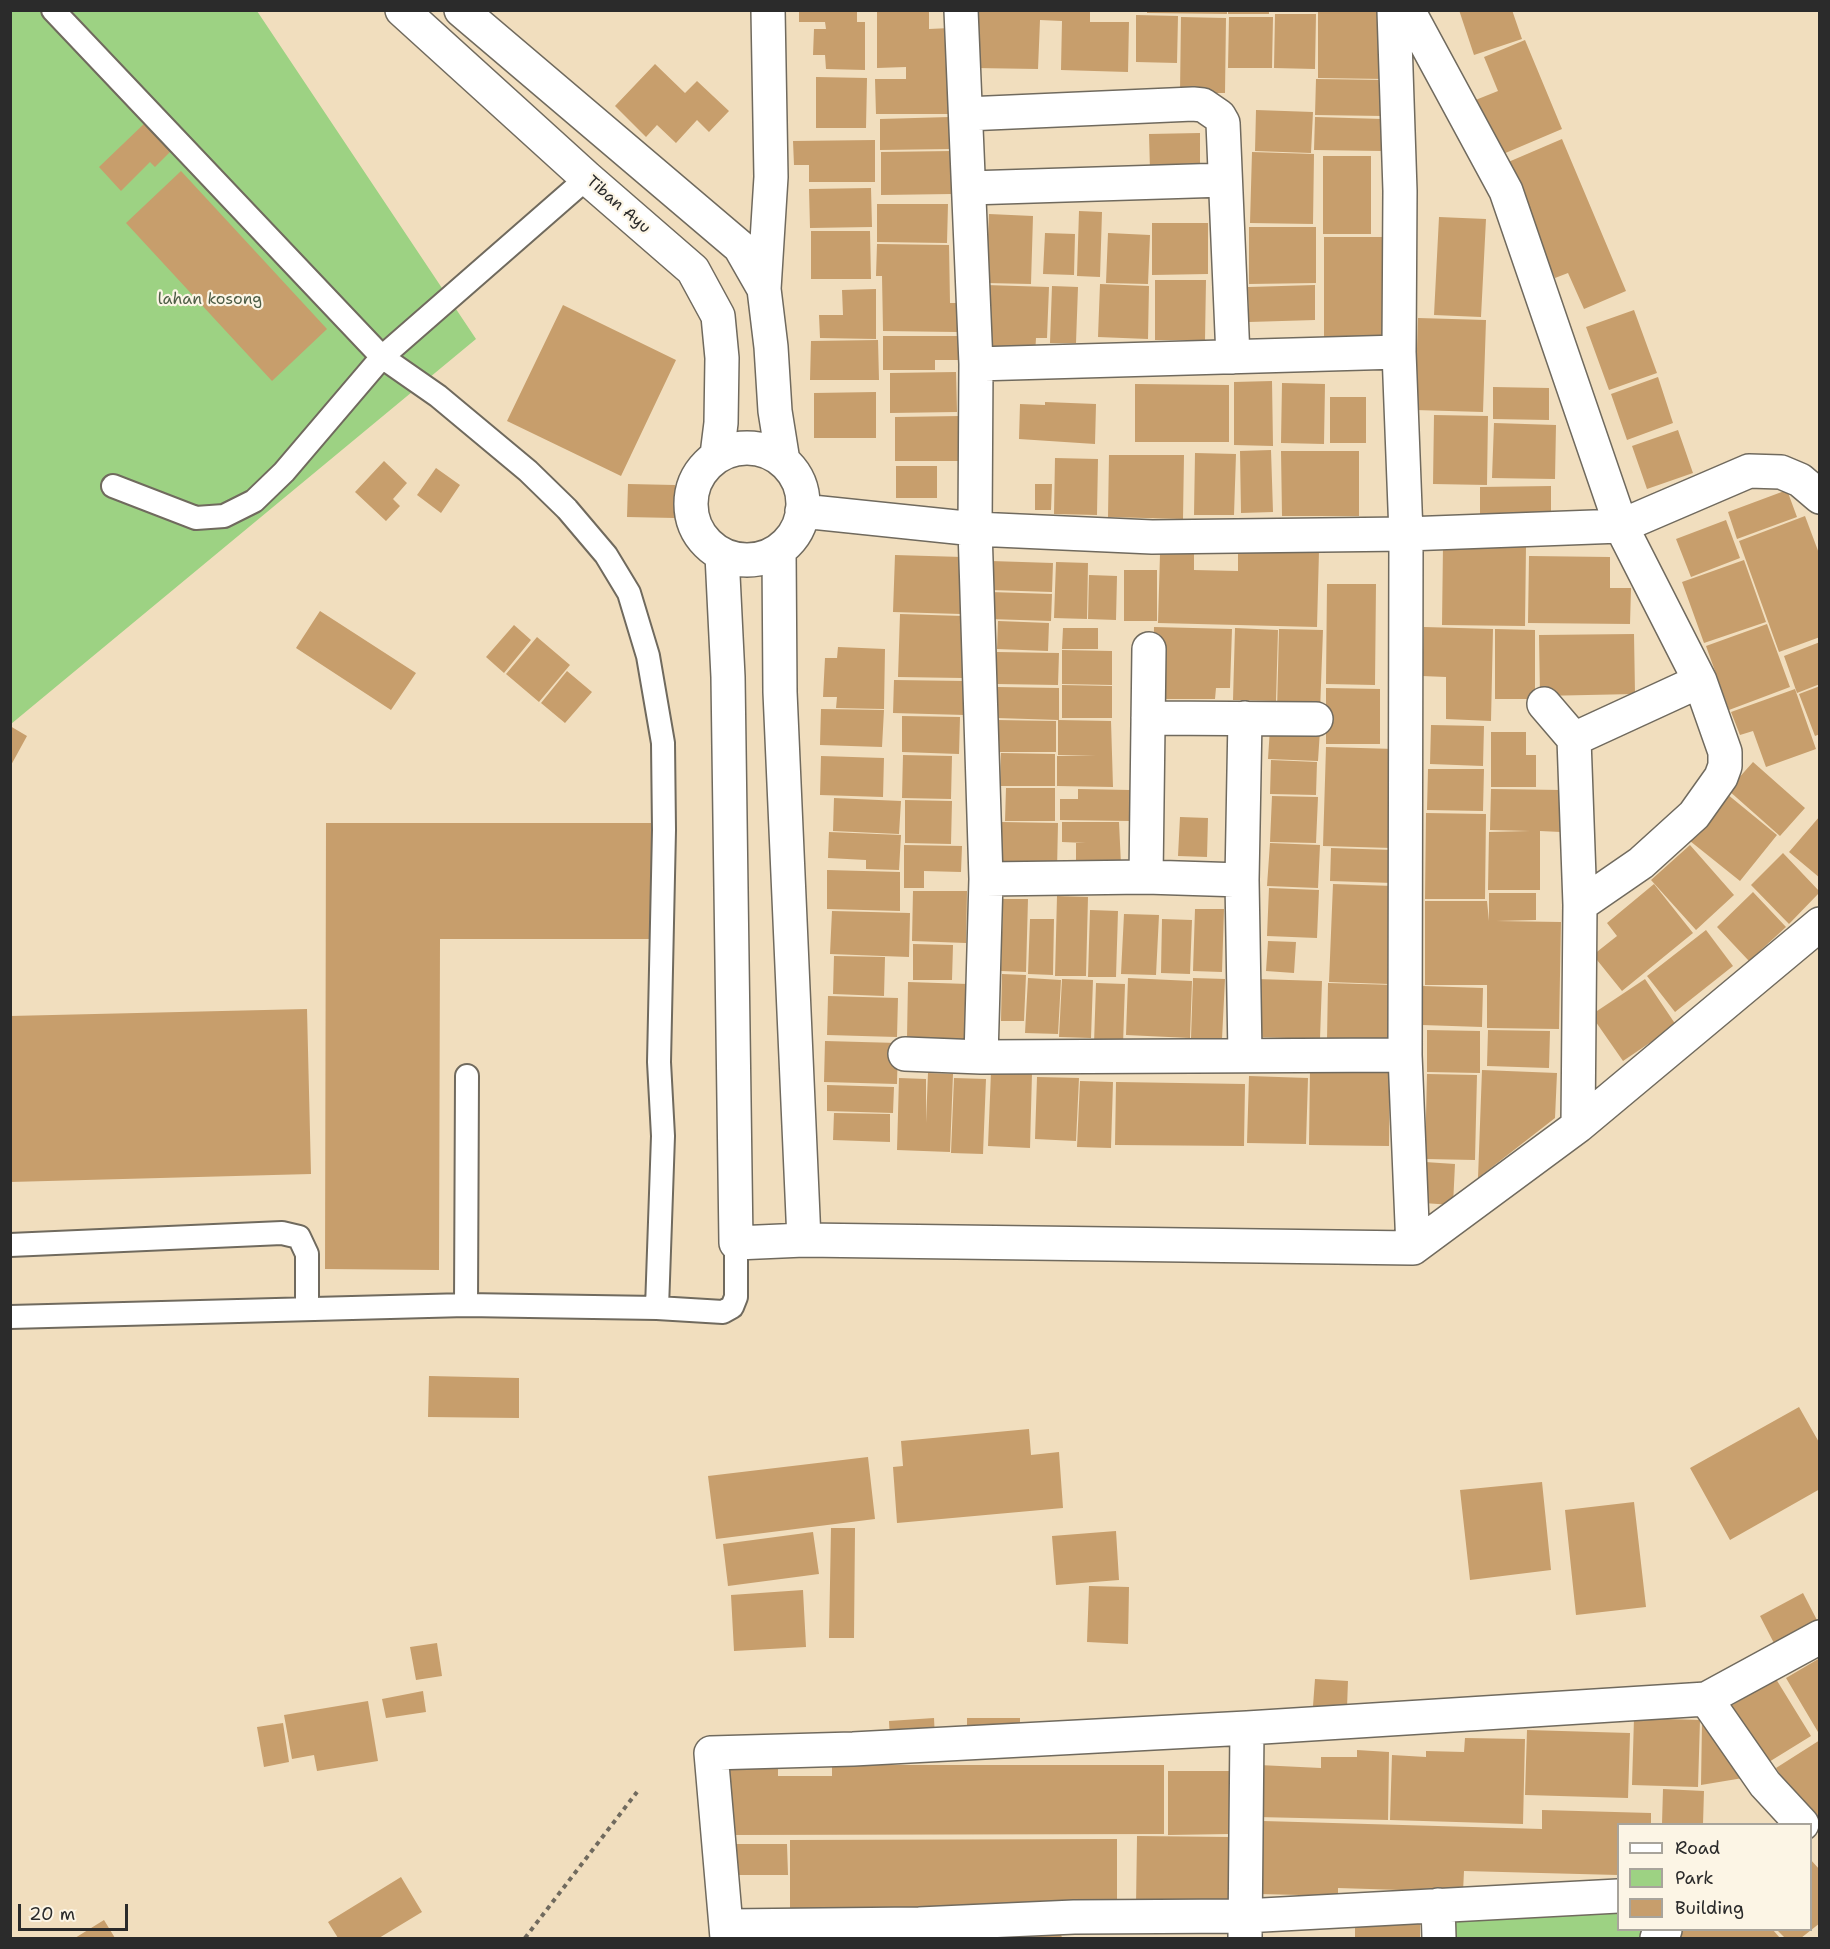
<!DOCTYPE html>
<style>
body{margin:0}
#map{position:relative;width:1830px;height:1949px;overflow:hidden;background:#f1debe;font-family:"Shantell Sans",sans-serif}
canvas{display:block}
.frame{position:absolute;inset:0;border:12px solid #2b2b2b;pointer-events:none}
.legend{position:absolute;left:1617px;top:1823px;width:195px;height:108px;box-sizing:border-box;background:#fcf5e5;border:2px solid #a8a49b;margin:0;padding:8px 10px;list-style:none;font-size:18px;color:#2b2b2b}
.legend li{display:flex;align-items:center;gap:12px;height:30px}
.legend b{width:30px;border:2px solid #a8a49b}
.scale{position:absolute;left:18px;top:1904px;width:110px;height:27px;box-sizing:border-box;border:3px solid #2b2b2b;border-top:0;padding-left:8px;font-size:18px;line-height:21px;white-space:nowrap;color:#2b2b2b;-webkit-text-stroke:4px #fcf5e5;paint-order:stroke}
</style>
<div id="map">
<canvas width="1830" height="1949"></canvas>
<div class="frame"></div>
<ul class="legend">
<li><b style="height:8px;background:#fff"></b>Road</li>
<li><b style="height:16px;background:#9dd283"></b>Park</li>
<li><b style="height:16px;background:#c79e6c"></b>Building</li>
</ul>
<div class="scale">20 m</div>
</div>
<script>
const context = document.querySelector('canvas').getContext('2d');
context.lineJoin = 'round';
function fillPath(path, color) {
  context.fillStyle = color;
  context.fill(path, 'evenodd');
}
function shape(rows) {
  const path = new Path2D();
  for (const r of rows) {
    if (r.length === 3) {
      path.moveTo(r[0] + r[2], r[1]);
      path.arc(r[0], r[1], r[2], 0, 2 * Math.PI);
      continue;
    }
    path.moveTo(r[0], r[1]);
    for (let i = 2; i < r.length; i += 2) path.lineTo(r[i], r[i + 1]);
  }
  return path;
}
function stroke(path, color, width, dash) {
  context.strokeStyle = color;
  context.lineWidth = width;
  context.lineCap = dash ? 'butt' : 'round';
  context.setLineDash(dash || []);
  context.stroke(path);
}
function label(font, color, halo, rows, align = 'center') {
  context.font = font + ' "Shantell Sans",sans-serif';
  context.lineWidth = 4.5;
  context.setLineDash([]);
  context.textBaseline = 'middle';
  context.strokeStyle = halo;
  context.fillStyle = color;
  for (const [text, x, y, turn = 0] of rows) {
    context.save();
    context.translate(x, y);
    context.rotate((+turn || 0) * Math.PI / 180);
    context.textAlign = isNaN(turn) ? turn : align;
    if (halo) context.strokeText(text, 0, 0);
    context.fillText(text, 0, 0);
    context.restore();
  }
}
fillPath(shape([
 [11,11,257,11,476,339,11,724],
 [1618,1903,1618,1930,1664,1930,1653,1938,1439,1938,1438,1905]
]), '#9dd283');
fillPath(shape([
 [799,10,857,10,857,22,865,22,865,70,826,69,825,55,813,55,814,29,826,29,825,22,799,22],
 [877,10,929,10,929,29,950,28,950,114,876,114,875,79,906,79,906,67,877,68],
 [977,10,1090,10,1090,22,1129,22,1128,72,1061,70,1062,21,1040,20,1038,69,975,68],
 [1147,10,1227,10,1227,14,1147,13],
 [1228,10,1269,10,1269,14,1228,14],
 [1318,10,1377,10,1377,13,1387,14,1385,79,1318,78],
 [1459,10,1512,10,1522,39,1474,55],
 [1275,14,1316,14,1315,69,1274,68],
 [1136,15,1178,16,1177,63,1136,62],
 [1181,17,1226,18,1225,93,1180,93],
 [1229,17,1273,17,1272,68,1228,68],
 [1525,40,1562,129,1496,157,1473,101,1498,91,1484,57],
 [655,64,685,93,697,81,729,111,709,132,697,120,676,143,657,125,646,137,615,106],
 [816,77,867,78,866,128,816,128],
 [1316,79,1383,80,1383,116,1315,115],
 [1256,110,1313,112,1311,153,1255,151],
 [950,117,950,149,880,150,880,119],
 [1315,117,1383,119,1382,151,1314,150],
 [147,121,173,149,155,167,150,162,121,191,99,167],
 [1200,133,1200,170,1150,170,1149,134],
 [1562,139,1626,291,1584,309,1568,273,1555,278,1506,163],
 [875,140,875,182,809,182,809,165,794,165,793,141],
 [952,151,952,194,881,195,881,152],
 [1252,152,1314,154,1313,224,1250,223],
 [1323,156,1371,156,1371,234,1323,234],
 [181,171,327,329,272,381,126,223],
 [871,188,872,227,810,228,809,189],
 [877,204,948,204,947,243,877,242],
 [1079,211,1102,212,1100,277,1077,276],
 [989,214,1033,216,1031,284,986,283],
 [1439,217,1486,219,1481,317,1434,315],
 [1152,223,1208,223,1208,274,1152,275],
 [1249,227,1316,227,1316,283,1249,284],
 [811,231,870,231,871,279,811,279],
 [1045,233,1075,234,1074,275,1043,274],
 [1108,233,1150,235,1148,284,1106,283],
 [1324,237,1386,237,1386,341,1324,341],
 [877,244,949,245,950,303,957,303,957,332,883,331,882,276,876,276],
 [1155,280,1206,280,1205,340,1155,340],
 [1100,284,1149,286,1148,339,1098,337],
 [986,285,1049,287,1047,338,1036,338,1035,355,984,353],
 [1315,285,1315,320,1249,322,1248,287],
 [1052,286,1078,287,1076,343,1050,343],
 [876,289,876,339,820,338,819,315,843,315,842,290],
 [563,305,676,360,621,476,507,421],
 [1634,310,1657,373,1609,390,1586,327],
 [1418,318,1486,320,1483,412,1415,410],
 [883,336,958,336,959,360,935,360,935,370,883,370],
 [878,340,879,380,810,380,811,341],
 [956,372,957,412,890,413,890,373],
 [1658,377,1673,423,1627,440,1611,394],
 [1272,381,1273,446,1234,445,1234,382],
 [1282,383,1325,384,1324,444,1281,443],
 [1135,384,1229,385,1229,442,1135,442],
 [1493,387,1549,388,1549,420,1493,419],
 [876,392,876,438,814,438,814,393],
 [1330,397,1366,397,1366,443,1330,443],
 [1045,402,1096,404,1095,444,1019,439,1020,404,1045,405],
 [1434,415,1488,416,1487,485,1433,484],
 [960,416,961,461,895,461,895,417],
 [1494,423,1556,425,1555,479,1492,478],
 [1678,430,1693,473,1647,489,1632,446],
 [1271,450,1273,512,1241,513,1240,451],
 [1281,451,1359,451,1359,516,1282,516],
 [1195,453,1236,454,1234,515,1194,515],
 [1109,455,1184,455,1183,519,1108,517],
 [1055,458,1098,459,1097,515,1054,514],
 [384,461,407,483,393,499,400,506,386,521,355,492],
 [896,466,937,466,937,498,896,498],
 [436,468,460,485,441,513,417,495],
 [628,484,675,485,675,518,627,517],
 [1035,484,1052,484,1051,510,1035,510],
 [1551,486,1551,525,1480,526,1480,487],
 [1787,490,1797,517,1737,539,1728,512],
 [1805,516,1820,556,1820,637,1779,652,1739,541],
 [1726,520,1740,558,1691,577,1676,539],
 [1443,545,1526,546,1525,626,1442,625],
 [1238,550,1319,551,1317,627,1158,623,1160,554,1194,554,1194,570,1238,571],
 [895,555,962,557,961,614,893,612],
 [1529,556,1610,557,1610,588,1631,588,1630,624,1528,623],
 [1744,560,1766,622,1704,643,1682,582],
 [991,561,1053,563,1052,592,990,590],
 [1056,562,1088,563,1087,619,1054,618],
 [1124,570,1157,570,1157,621,1124,621],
 [1089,575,1117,576,1116,620,1088,619],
 [1327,584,1376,584,1375,685,1326,684],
 [990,592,1052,594,1051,621,989,619],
 [320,611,416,673,391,710,296,648],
 [900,614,963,616,963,678,898,677],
 [998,621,1049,623,1048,651,997,649],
 [1767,624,1790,687,1729,710,1706,646],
 [514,625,531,640,504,673,486,657],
 [1154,627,1232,629,1230,688,1216,688,1215,699,1153,699],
 [1424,627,1493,629,1491,721,1446,719,1446,677,1422,676],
 [1063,628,1098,628,1098,649,1062,649],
 [1235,628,1278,630,1276,701,1233,700],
 [1279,629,1323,630,1320,712,1277,711],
 [1495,629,1535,630,1535,699,1495,699],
 [1634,634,1635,694,1540,696,1539,635],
 [537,637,570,665,539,702,506,674],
 [1820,642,1820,684,1797,693,1784,656],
 [838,647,885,649,884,709,836,708,837,697,823,697,825,658,837,658],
 [1062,650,1112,651,1112,685,1062,684],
 [997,652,1059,653,1058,685,997,684],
 [567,671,592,692,565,723,541,703],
 [894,680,966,681,965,715,893,713],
 [1062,685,1112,686,1112,718,1062,718],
 [1820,686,1820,734,1815,736,1799,694],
 [998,687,1059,688,1059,720,997,718],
 [1326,688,1380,689,1380,744,1326,744],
 [1795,689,1816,749,1766,767,1753,731,1740,735,1731,712],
 [821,709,884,710,882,747,820,745],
 [902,716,960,717,959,754,902,752],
 [997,720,1056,721,1056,752,996,752],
 [1058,720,1111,721,1113,787,1057,786,1057,756,1096,756,1058,755],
 [1431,725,1484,726,1483,766,1430,764],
 [10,726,27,736,10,767],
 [1270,728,1320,730,1318,761,1268,759],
 [1491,732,1526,732,1526,755,1536,755,1536,787,1491,787],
 [1326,747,1395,749,1392,848,1323,846],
 [1001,753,1055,754,1055,786,1000,786],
 [903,755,952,756,951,799,902,798],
 [821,756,884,758,883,797,820,795],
 [1271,760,1317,762,1316,795,1270,794],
 [1753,762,1805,808,1780,836,1728,790],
 [1428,769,1484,769,1483,811,1427,810],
 [1006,788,1055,788,1055,821,1005,821],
 [1078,789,1130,790,1130,821,1060,820,1060,799,1078,799],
 [1491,789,1562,790,1561,832,1540,831,1540,890,1488,890,1489,832,1530,831,1490,830],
 [1727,794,1777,835,1740,881,1690,841],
 [1272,796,1318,797,1316,843,1270,842],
 [834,798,901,801,899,834,833,831],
 [905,800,952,801,951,844,905,843],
 [1426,813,1486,814,1485,899,1425,899],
 [1820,816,1820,878,1789,852],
 [1180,817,1208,818,1207,857,1178,856],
 [1001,822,1058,823,1057,870,1000,870],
 [1062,822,1119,822,1121,865,1076,865,1076,843,1086,843,1062,842],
 [326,823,654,823,654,939,440,939,439,1270,325,1269],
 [829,832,901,835,899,870,866,869,866,860,828,858],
 [1270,843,1320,845,1318,888,1267,886],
 [904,845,962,846,961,872,924,871,924,888,904,888],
 [1690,845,1734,895,1696,930,1651,880],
 [1331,848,1394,850,1393,883,1330,881],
 [1783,853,1820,892,1789,924,1751,885],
 [827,870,900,872,900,911,827,909],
 [1333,884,1393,886,1389,984,1329,982],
 [1654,884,1693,933,1622,991,1593,955,1617,936,1607,923],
 [1269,888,1319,890,1317,938,1267,936],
 [913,891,967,891,966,943,912,941],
 [1753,892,1786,927,1749,961,1717,927],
 [1489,893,1536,893,1536,920,1496,921,1561,922,1559,1029,1487,1028,1487,985,1425,985,1425,901,1487,901,1489,921],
 [1057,896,1088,897,1086,976,1055,976],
 [1003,899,1028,899,1026,972,1001,971],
 [1195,909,1224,909,1222,972,1193,971],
 [1090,910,1118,911,1116,977,1088,977],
 [832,911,910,913,909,957,830,954],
 [1124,914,1159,915,1156,975,1121,974],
 [1030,919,1054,919,1053,975,1028,974],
 [1162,919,1192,920,1190,974,1161,973],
 [1706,930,1733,966,1675,1012,1647,976],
 [1268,941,1296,942,1294,973,1266,971],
 [913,944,953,945,952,980,913,980],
 [834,956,885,957,884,996,833,994],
 [1002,974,1026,975,1024,1021,1001,1021],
 [1028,978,1061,980,1058,1034,1025,1033],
 [1128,978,1192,981,1190,1038,1126,1035],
 [1193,978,1225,979,1222,1039,1191,1038],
 [1062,979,1093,980,1091,1038,1059,1037],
 [1256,979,1322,981,1320,1039,1255,1037],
 [1645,979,1676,1025,1623,1061,1591,1015],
 [908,982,968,984,967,1039,907,1038],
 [1096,983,1125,984,1123,1045,1094,1044],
 [1328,983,1394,985,1393,1042,1327,1040],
 [1423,986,1483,988,1482,1027,1422,1025],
 [828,996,898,998,897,1037,827,1035],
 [307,1009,311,1174,10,1182,10,1016],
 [1427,1030,1480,1031,1480,1073,1427,1072],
 [1488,1030,1550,1031,1549,1068,1487,1066],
 [825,1041,898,1043,897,1084,824,1082],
 [1310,1068,1390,1070,1389,1146,1309,1145],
 [1482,1070,1557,1073,1555,1118,1478,1178],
 [991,1072,1032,1073,1030,1148,988,1146],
 [928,1073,953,1074,950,1152,897,1150,899,1078,926,1079,926,1123],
 [1427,1074,1477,1075,1475,1160,1425,1159],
 [1249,1076,1308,1078,1306,1144,1247,1143],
 [1037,1077,1079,1078,1076,1141,1035,1139],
 [954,1078,986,1079,983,1154,951,1153],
 [1080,1081,1113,1082,1111,1148,1077,1147],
 [1116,1082,1245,1084,1244,1146,1115,1145],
 [827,1085,894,1087,893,1113,827,1111],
 [834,1113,890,1114,890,1142,833,1140],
 [1425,1162,1455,1164,1453,1205,1423,1203],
 [429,1376,519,1378,519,1418,428,1417],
 [1799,1407,1820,1444,1820,1489,1730,1540,1690,1468],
 [1029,1429,1031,1455,1059,1452,1063,1508,897,1523,893,1467,903,1466,901,1441],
 [868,1457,875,1519,716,1539,708,1476],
 [1542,1482,1551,1570,1470,1580,1460,1490],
 [1634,1502,1646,1607,1576,1615,1565,1510],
 [831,1528,855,1528,854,1638,829,1638],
 [1116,1531,1119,1580,1056,1585,1052,1536],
 [813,1532,819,1574,728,1586,723,1544],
 [1089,1586,1129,1587,1128,1644,1087,1642],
 [803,1590,806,1647,734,1651,731,1595],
 [1803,1593,1819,1624,1776,1647,1760,1616],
 [437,1643,442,1676,416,1680,410,1647],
 [1820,1658,1820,1731,1818,1732,1786,1678],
 [1315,1679,1348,1681,1347,1708,1313,1706],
 [1776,1679,1811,1736,1764,1765,1729,1707],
 [423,1691,426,1712,386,1718,382,1699],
 [368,1701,378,1761,317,1771,314,1755,292,1759,284,1715],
 [934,1718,935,1739,890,1741,889,1721],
 [967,1718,1020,1718,1020,1738,967,1737],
 [1634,1718,1700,1720,1698,1787,1632,1785],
 [283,1723,289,1762,264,1767,257,1727],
 [1702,1723,1718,1724,1743,1778,1701,1785],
 [1527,1730,1630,1733,1628,1798,1525,1795],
 [1465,1738,1525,1739,1523,1824,1390,1820,1392,1755,1426,1757,1426,1751,1464,1752],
 [1820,1740,1820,1819,1812,1824,1776,1768],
 [1357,1750,1389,1752,1388,1820,1257,1817,1259,1765,1321,1768,1321,1757,1357,1757],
 [730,1765,778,1765,778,1776,832,1776,832,1765,1164,1765,1164,1834,730,1835],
 [1168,1771,1230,1771,1230,1834,1168,1835],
 [1663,1789,1704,1791,1703,1824,1662,1824],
 [1542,1810,1651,1813,1651,1824,1618,1824,1618,1875,1464,1871,1463,1892,1338,1888,1338,1896,1260,1894,1263,1821,1542,1829],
 [1137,1836,1231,1837,1230,1907,1136,1906],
 [1117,1839,1117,1908,790,1908,790,1840],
 [728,1844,787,1844,788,1875,728,1875],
 [1810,1859,1820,1870,1820,1923,1801,1938,1785,1938,1777,1930,1810,1930],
 [401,1877,422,1912,379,1938,338,1938,328,1922],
 [104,1920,115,1938,75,1938],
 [1355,1924,1420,1924,1420,1938,1355,1938],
 [1678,1930,1773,1930,1780,1938,1677,1938],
 [1061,1934,1062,1938,1005,1938,1005,1935]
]), '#c79e6c');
const service = shape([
 [53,10,382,357,438,396,528,471,567,509,606,555,629,593,648,656,663,743,664,830,659,1062,663,1136,657,1308],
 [113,486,196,518,224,516,254,501,284,472,382,357,587,178],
 [10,1245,282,1233,299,1237,307,1254,307,1309],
 [466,1305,467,1076],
 [10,1317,466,1305,657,1308,723,1312,732,1307,736,1297,736,1243]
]);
const minor = shape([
 [402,10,587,178,693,270,718,316,722,358,721,423,717,455],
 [461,10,740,247,764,289],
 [768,10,771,177,764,289,771,347,775,411,783,461],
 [961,10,976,364,975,529,986,879,981,1057],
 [1394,10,1400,191,1399,352],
 [1408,10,1506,191,1621,526,1700,681,1725,752,1725,766,1721,777,1694,815,1641,863,1580,905],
 [966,114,1193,104,1203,105,1219,116,1223,123,1233,357],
 [969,188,1225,180],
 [976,364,1399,352,1406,534,1405,1055,1413,1248],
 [747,504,56],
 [802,511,975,529,1152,537,1406,534,1621,526,1749,471,1781,472,1800,480,1820,497],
 [779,550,780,692,804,1240],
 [722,555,728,677,736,1243,804,1240,1413,1248,1578,1126,1820,924],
 [1544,704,1574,739,1700,681],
 [1148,718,1316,719],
 [1245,718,1242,880,1245,1055],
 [1574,739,1580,905,1578,1126],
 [1146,877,1149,649],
 [986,879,1146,877,1242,880],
 [905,1054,981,1057,1405,1055],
 [1706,1699,1765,1784,1802,1824],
 [1438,1905,1439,1938],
 [727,1926,919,1924,1074,1917,1244,1916,1618,1896],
 [727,1938,711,1753,853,1749,1247,1728,1706,1699,1820,1637],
 [1245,1938,1247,1728],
 [1657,1938,1665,1930]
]);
stroke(service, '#706a5e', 26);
stroke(minor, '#706a5e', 36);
stroke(shape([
 [525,1938,637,1792]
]), '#706a5e', 4, [4.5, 4.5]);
stroke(service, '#fff', 22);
stroke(minor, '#fff', 33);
label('16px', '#2b2b2b', '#fcf5e5', [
 ["Tiban Ayu",618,205,41]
]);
label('16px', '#4d5d45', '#fcf5e5', [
 ["lahan kosong",210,300]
]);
</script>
